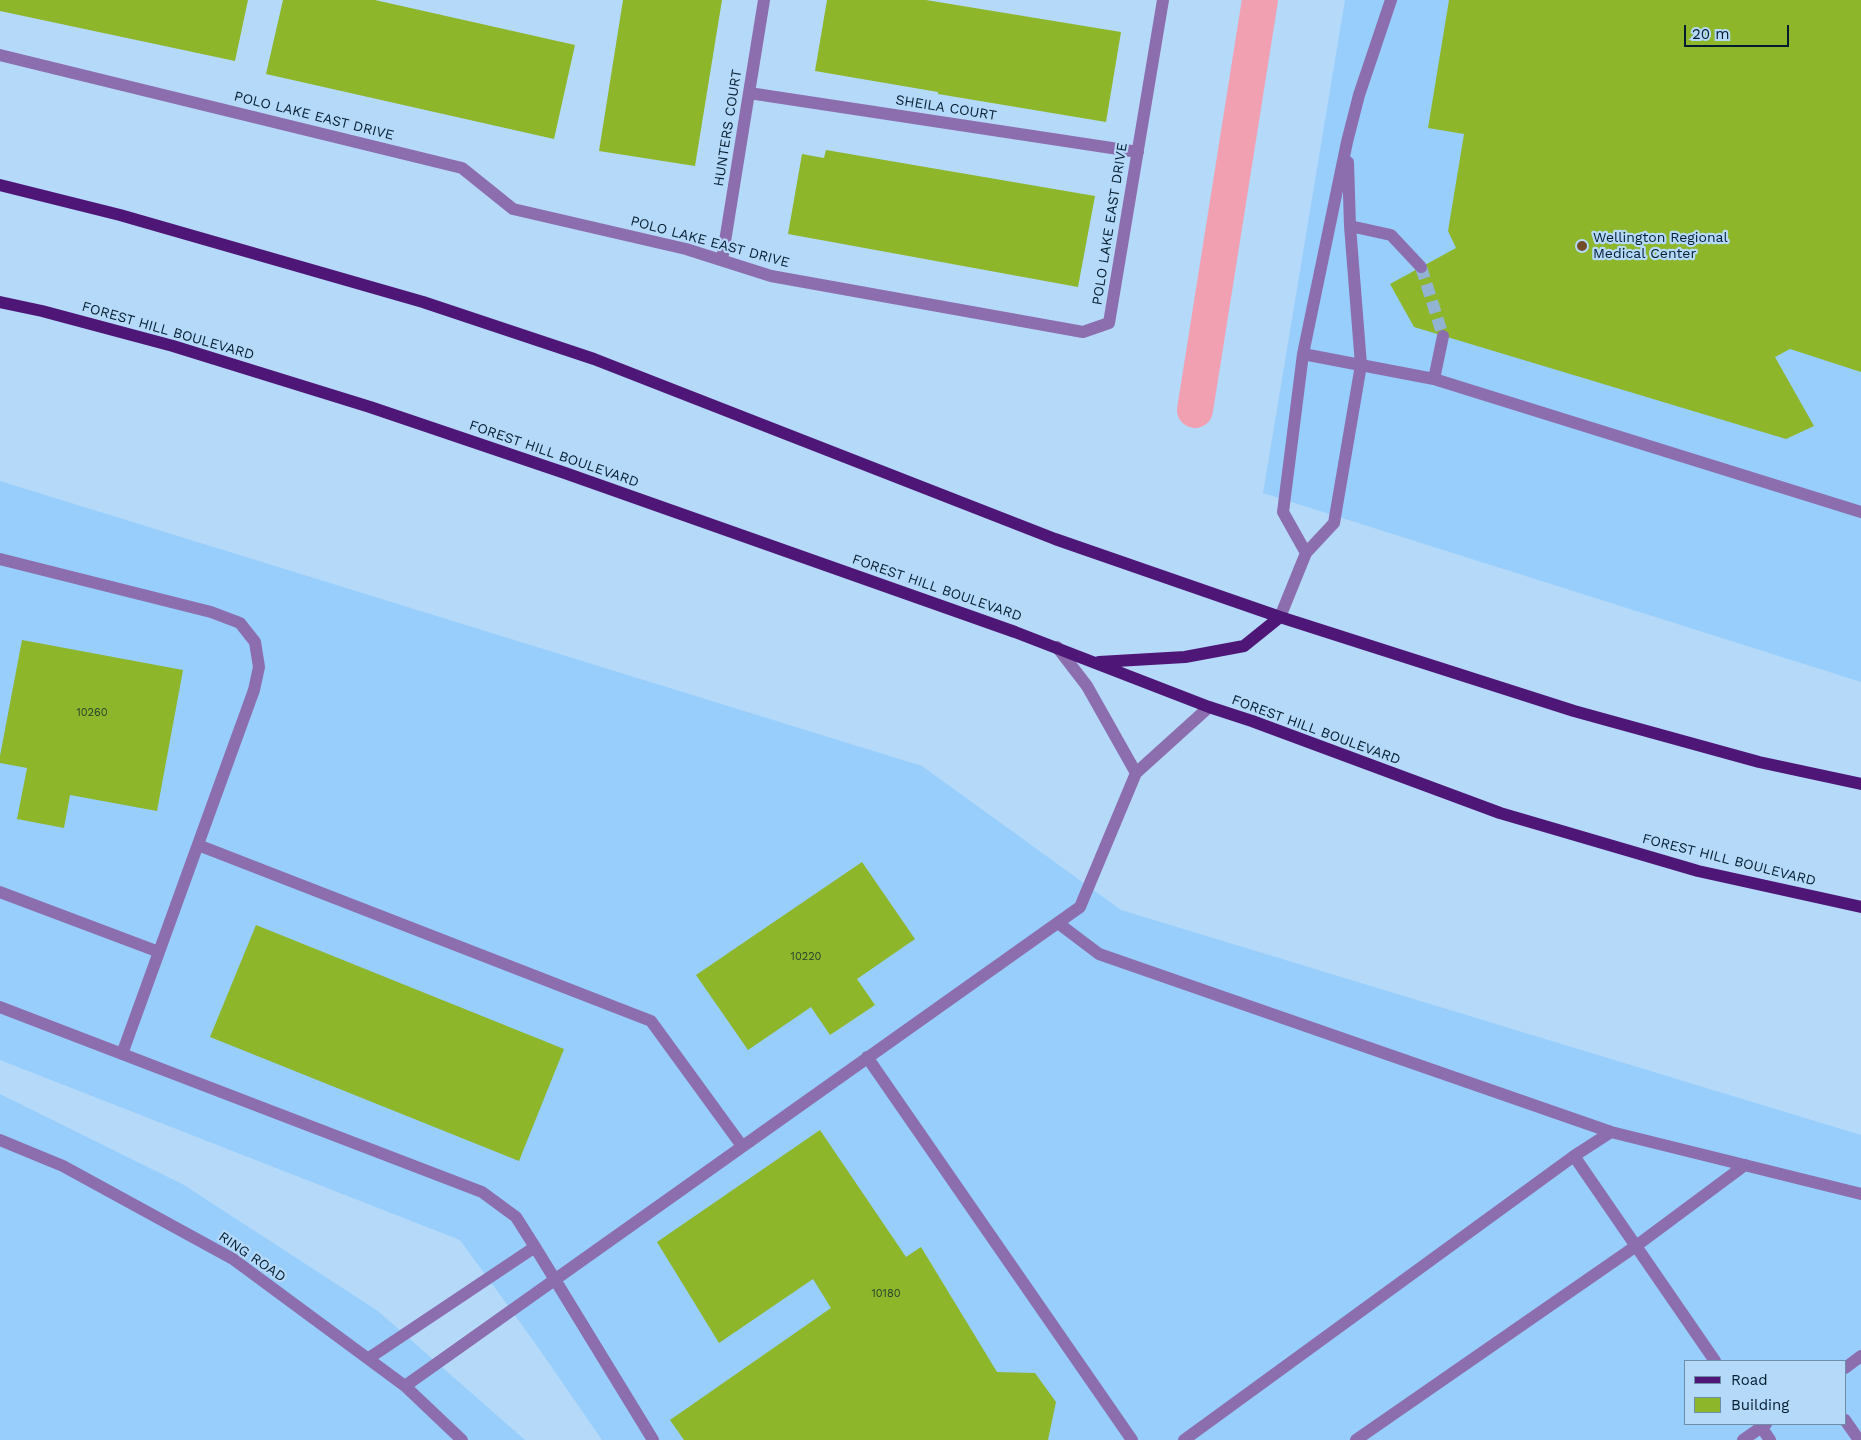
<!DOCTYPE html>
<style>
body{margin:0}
#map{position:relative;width:1861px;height:1440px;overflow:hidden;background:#b5d9f9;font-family:"Work Sans",sans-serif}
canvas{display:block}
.legend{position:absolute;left:1684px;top:1360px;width:162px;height:65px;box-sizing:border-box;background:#b5d9f9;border:1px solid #6e8da9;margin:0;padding:6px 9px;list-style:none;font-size:15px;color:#041c30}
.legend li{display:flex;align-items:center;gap:10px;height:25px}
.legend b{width:25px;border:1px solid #6e8da9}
.scale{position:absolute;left:1684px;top:25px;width:105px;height:22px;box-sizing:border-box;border:2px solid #041c30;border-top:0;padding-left:6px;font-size:15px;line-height:18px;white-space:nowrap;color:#041c30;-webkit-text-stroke:4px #b5d9f9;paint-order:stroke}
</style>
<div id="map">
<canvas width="1861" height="1440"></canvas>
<ul class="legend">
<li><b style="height:6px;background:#4d1677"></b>Road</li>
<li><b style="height:14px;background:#8db62b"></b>Building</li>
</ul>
<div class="scale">20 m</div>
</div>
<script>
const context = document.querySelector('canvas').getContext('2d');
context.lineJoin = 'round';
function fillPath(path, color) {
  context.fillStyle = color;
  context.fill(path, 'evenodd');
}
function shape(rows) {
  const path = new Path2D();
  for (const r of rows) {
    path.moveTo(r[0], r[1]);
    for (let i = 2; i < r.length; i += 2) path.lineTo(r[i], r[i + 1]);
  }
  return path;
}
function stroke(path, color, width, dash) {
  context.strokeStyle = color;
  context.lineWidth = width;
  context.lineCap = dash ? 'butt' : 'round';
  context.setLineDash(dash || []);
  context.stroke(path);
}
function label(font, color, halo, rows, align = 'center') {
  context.font = font + ' "Work Sans",sans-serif';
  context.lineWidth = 4.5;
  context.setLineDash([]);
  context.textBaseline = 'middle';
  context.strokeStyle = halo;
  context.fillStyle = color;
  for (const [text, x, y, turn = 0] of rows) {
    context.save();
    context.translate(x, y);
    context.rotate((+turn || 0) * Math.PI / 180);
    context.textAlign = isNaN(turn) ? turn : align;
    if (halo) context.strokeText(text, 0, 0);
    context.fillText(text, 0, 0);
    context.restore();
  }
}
fillPath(shape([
 [1345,0,1861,0,1861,682,1263,493],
 [0,481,922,766,1121,910,1861,1135,1861,1440,602,1440,535,1343,460,1240,0,1060],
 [1685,1361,1845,1361,1845,1424,1685,1424],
 [0,1094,184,1185,378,1311,525,1440,0,1440]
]), '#98cefc');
stroke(shape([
 [1195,410,1260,0]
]), '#f1a0b2', 36);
fillPath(shape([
 [0,0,248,0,235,61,0,11],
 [283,0,375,0,575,45,554,139,266,74],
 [623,0,722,0,695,166,599,151],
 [827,0,926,0,1121,32,1106,122,938,94,938,92,815,71],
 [1449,0,1861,0,1861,372,1790,349,1775,357,1814,426,1786,439,1414,327,1390,284,1456,248,1448,231,1464,134,1428,128],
 [826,150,1095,196,1078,287,788,234,802,154,824,158],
 [22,640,183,670,157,811,70,795,64,828,17,819,27,768,0,763,0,756],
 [862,862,915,939,857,979,875,1005,830,1035,811,1007,748,1050,696,975],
 [256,925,564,1049,519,1161,210,1037],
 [820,1130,906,1257,921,1247,997,1372,1035,1373,1056,1402,1048,1440,684,1440,670,1420,831,1308,813,1279,719,1343,657,1242]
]), '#8db62b');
stroke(shape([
 [1421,267,1443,336]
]), '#92b3d1', 12, [12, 6]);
stroke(shape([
 [0,55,462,168,513,209,686,249,771,276,1083,332,1109,323,1163,0],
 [749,93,1138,152],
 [1350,226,1391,235,1421,267],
 [722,260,764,0],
 [1303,354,1434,379,1861,512],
 [1434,379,1443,336],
 [1306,553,1283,512,1303,354,1347,142,1359,95,1391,0],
 [0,559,211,612,240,623,255,642,259,667,254,690,122,1054],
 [1280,617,1306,553,1334,523,1361,365,1350,226,1348,162],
 [1057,647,1087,686,1136,773],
 [198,845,651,1021,742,1146],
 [0,892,159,952],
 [1058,923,1099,954,1611,1132,1861,1194],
 [0,1007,482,1192,516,1217,535,1247,369,1358],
 [867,1057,1132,1440],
 [0,1140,63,1166,233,1259,405,1386,462,1440],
 [1574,1156,1715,1361],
 [535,1247,653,1440],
 [1845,1368,1861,1356],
 [405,1386,1080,907,1136,773,1209,707],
 [1845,1420,1859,1440],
 [1759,1424,1770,1440],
 [1184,1440,1574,1156,1611,1132],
 [1356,1440,1636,1246,1745,1165],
 [1743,1440,1766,1424]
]), '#8c6eae', 12);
stroke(shape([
 [0,185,120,215,423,302,594,359,1055,539,1280,617,1574,711,1759,762,1861,784],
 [0,302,42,311,173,346,370,407,565,473,1015,632,1209,707,1252,721,1500,813,1698,871,1861,907],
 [1099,662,1185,657,1244,646,1280,617]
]), '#4d1677', 12);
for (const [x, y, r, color] of [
 [1582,246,6,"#724d28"]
]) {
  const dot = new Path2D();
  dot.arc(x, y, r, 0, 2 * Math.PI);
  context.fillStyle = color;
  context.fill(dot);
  stroke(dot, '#b5d9f9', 2);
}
label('11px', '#26422f', null, [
 ["10260",92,713],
 ["10220",806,957],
 ["10180",886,1294]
]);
label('14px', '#041c30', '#b5d9f9', [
 ["SHEILA COURT",946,108,9],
 ["POLO LAKE EAST DRIVE",314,116,14],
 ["HUNTERS COURT",728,128,-81],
 ["POLO LAKE EAST DRIVE",1110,224,-81],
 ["POLO LAKE EAST DRIVE",710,242,15],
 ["FOREST HILL BOULEVARD",168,331,16],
 ["FOREST HILL BOULEVARD",554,454,19],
 ["FOREST HILL BOULEVARD",937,588,19],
 ["FOREST HILL BOULEVARD",1316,730,20],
 ["FOREST HILL BOULEVARD",1729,860,14],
 ["RING ROAD",252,1257,34]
]);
label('14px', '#041c30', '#b5d9f9', [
 ["Wellington Regional",1593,238],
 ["Medical Center",1593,254]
], 'left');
</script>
